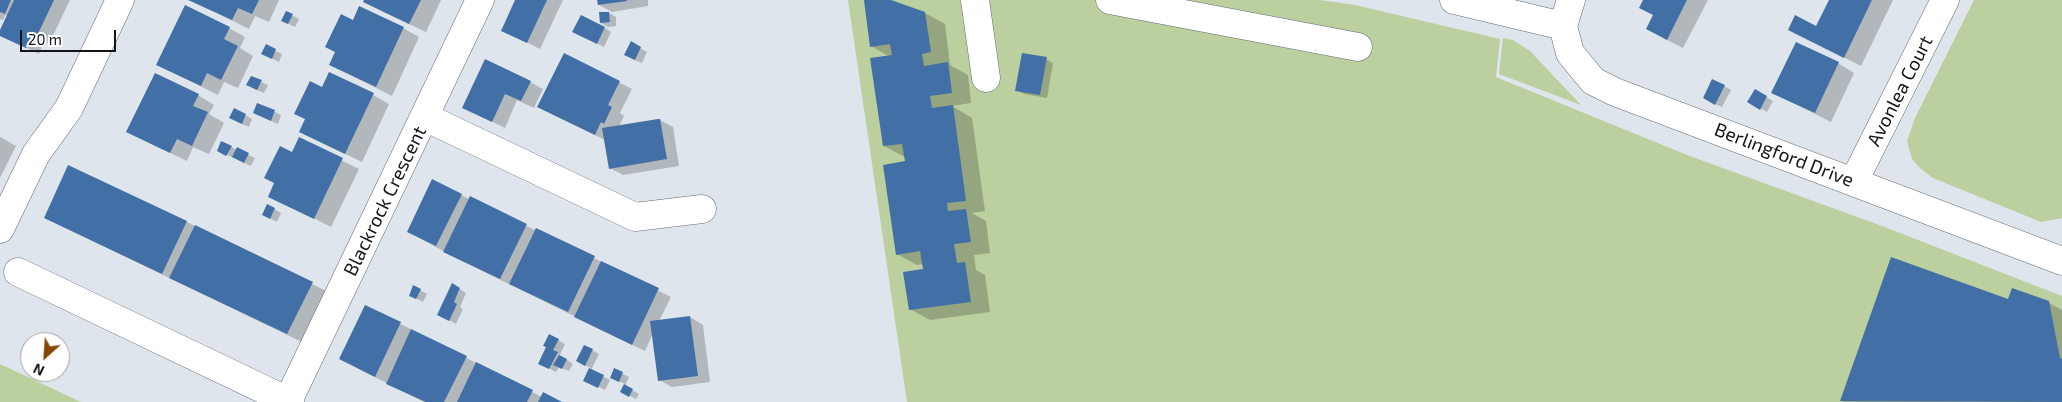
<!DOCTYPE html>
<style>
body{margin:0}
#map{position:relative;width:2062px;height:402px;overflow:hidden;background:#dfe5ec;font-family:"Exo 2",sans-serif}
canvas{display:block}
.north{position:absolute;left:20px;top:332px;width:50px;height:50px;box-sizing:border-box;background:#fff;border:1px solid #a1a1a3;border-radius:50%;rotate:206deg;font-size:14px;font-weight:700;line-height:20px;text-align:center;color:#131518}
.north::after{content:'';display:block;margin:auto;width:18px;height:22px;background:#844704;clip-path:polygon(50% 0,100% 100%,50% 72%,0 100%)}
.scale{position:absolute;left:20px;top:30px;width:96px;height:22px;box-sizing:border-box;border:2px solid #131518;border-top:0;padding-left:6px;font-size:15px;line-height:18px;white-space:nowrap;color:#131518;-webkit-text-stroke:4px #fff;paint-order:stroke}
</style>
<div id="map">
<canvas width="2062" height="402"></canvas>
<div class="north">N</div>
<div class="scale">20 m</div>
</div>
<script>
const context = document.querySelector('canvas').getContext('2d');
context.lineJoin = 'round';
function fillPath(path, color) {
  context.fillStyle = color;
  context.fill(path, 'evenodd');
}
function shape(rows) {
  const path = new Path2D();
  for (const r of rows) {
    path.moveTo(r[0], r[1]);
    for (let i = 2; i < r.length; i += 2) path.lineTo(r[i], r[i + 1]);
  }
  return path;
}
function stroke(path, color, width, dash) {
  context.strokeStyle = color;
  context.lineWidth = width;
  context.lineCap = dash ? 'butt' : 'round';
  context.setLineDash(dash || []);
  context.stroke(path);
}
function label(font, color, halo, rows, align = 'center') {
  context.font = font + ' "Exo 2",sans-serif';
  context.lineWidth = 4.5;
  context.setLineDash([]);
  context.textBaseline = 'middle';
  context.strokeStyle = halo;
  context.fillStyle = color;
  for (const [text, x, y, turn = 0] of rows) {
    context.save();
    context.translate(x, y);
    context.rotate((+turn || 0) * Math.PI / 180);
    context.textAlign = isNaN(turn) ? turn : align;
    if (halo) context.strokeText(text, 0, 0);
    context.fillText(text, 0, 0);
    context.restore();
  }
}
fillPath(shape([
 [848,0,1320,0,1355,5,1500,39,1496,77,1687,155,1882,226,2062,296,2062,402,907,402],
 [1974,0,2062,0,2062,218,2041,222,1933,178,1921,169,1912,159,1907,141,1915,118],
 [1503,38,1513,40,1530,51,1581,105,1499,74],
 [0,364,81,402,0,402]
]), '#bbcf9f');
fillPath(shape([
 [0,0,70,0,49,44,44,42,39,54,0,35,8,16,5,15,3,20,0,19],
 [191,0,279,0,269,22,255,16,249,29],
 [365,0,441,0,426,32,381,11],
 [517,0,563,0,540,49,503,30],
 [599,0,648,0,648,6,612,12,599,5],
 [865,0,887,0,925,13,945,24,950,65,968,75,971,103,952,106,972,118,985,211,972,213,986,221,990,253,974,255,976,270,985,275,990,312,930,320,910,309,924,270,923,264,917,265,897,254,906,162,905,157,884,146,890,57,871,46],
 [1645,0,1708,0,1683,48,1663,38,1654,15],
 [1831,0,1893,0,1861,66,1789,30,1817,28],
 [287,13,299,19,295,27,283,21],
 [609,13,616,17,616,26,608,27,601,23],
 [354,22,403,28,419,37,392,96,331,65],
 [229,28,245,37,240,48,253,56,238,88,224,82,218,95,158,65],
 [605,28,611,32,604,47,581,35],
 [631,43,647,52,642,63,632,59],
 [266,46,282,54,279,62,269,57],
 [565,55,632,89,620,113,624,116,619,127,660,120,673,127,679,166,623,175,610,168,605,140,552,114],
 [1046,59,1053,63,1047,98,1024,94,1017,90],
 [1838,63,1854,73,1831,122,1773,93],
 [261,82,268,85,264,93,254,89],
 [530,82,543,89,534,108,517,100,505,128,464,108],
 [1724,86,1731,90,1722,107,1711,102],
 [323,88,373,95,389,104,362,162,300,132],
 [1755,91,1773,101,1767,112,1749,102],
 [198,95,214,105,209,114,224,123,209,154,193,147,187,161,127,132],
 [258,104,281,115,278,124,254,113],
 [245,115,252,119,249,127,237,122],
 [0,137,16,146,0,178],
 [299,139,359,169,331,227,270,196],
 [231,147,255,158,251,166,225,154],
 [461,195,594,258,671,297,659,321,690,317,703,325,710,382,672,387,659,380,653,333,645,351,458,259,421,239],
 [274,209,281,213,277,222,264,215],
 [45,218,187,222,328,292,304,343],
 [460,289,466,293,460,307,463,309,456,324,445,318],
 [420,290,427,294,423,302,410,295],
 [2009,301,2049,303,2062,310,2062,402,1844,402,1841,400],
 [366,306,542,397,560,402,424,402,404,392,357,368],
 [558,340,565,344,560,355,573,364,569,371,559,367,556,372,546,367,547,347],
 [592,350,599,354,591,370,610,380,605,390,585,380,591,368,584,365],
 [615,370,629,377,625,386,639,394,636,399,622,392,625,384,618,381]
]), '#0003');
fillPath(shape([
 [0,0,11,0,5,14,0,12],
 [14,0,54,0,36,38,31,36,26,48,0,36,0,30],
 [188,0,259,0,252,14,238,8,232,20],
 [364,0,421,0,409,24,363,2],
 [515,0,547,0,527,43,501,31],
 [597,0,627,0,627,1,598,5],
 [864,0,891,0,925,12,931,52,922,54,924,66,948,62,952,93,930,96,932,108,953,105,966,201,947,203,948,211,966,209,971,242,954,244,957,263,965,262,971,302,909,310,903,272,923,269,920,251,896,255,883,165,905,161,902,144,883,146,870,58,892,55,890,44,870,47],
 [1643,0,1687,0,1667,40,1646,29,1653,15,1639,8],
 [1829,0,1872,0,1844,58,1788,30,1795,15,1816,26],
 [185,5,230,27,224,39,238,46,221,80,207,73,201,86,156,65],
 [359,6,404,27,376,87,329,65,335,52,325,47,341,14,353,20],
 [286,11,293,14,288,24,281,21],
 [599,12,609,12,610,22,600,23],
 [581,15,605,27,597,44,572,32],
 [631,41,641,47,635,60,624,55],
 [1796,42,1839,62,1815,113,1771,93],
 [266,44,276,49,272,59,261,54],
 [564,53,620,81,608,105,612,107,604,124,601,122,595,135,537,107],
 [1022,53,1047,57,1040,95,1015,91],
 [485,59,531,81,521,101,505,94,492,122,462,108],
 [329,72,374,93,345,154,299,132,305,119,294,114,310,81,322,87],
 [155,73,199,94,193,106,208,112,192,146,177,139,170,153,126,132],
 [251,76,262,80,257,90,246,85],
 [1712,79,1725,85,1715,105,1703,98],
 [1755,89,1767,96,1760,110,1747,102],
 [257,103,275,110,271,121,253,113],
 [234,108,246,114,242,124,229,118],
 [658,119,660,119,667,159,609,169,602,128],
 [299,137,343,158,314,219,268,197,274,183,264,178,280,146,292,152],
 [221,141,232,146,226,156,217,151],
 [237,147,249,153,244,163,232,157],
 [68,165,187,221,162,274,44,218],
 [432,179,462,194,436,246,407,232],
 [470,196,527,224,500,279,443,252],
 [267,204,275,208,270,219,262,215],
 [195,225,313,282,287,334,169,278],
 [536,228,595,256,568,312,509,284],
 [1891,257,2008,299,2012,288,2049,301,2060,358,2062,359,2062,402,1840,401],
 [601,261,659,288,632,345,574,317],
 [452,283,460,288,454,302,457,304,449,321,437,315],
 [413,285,421,289,416,299,409,296],
 [365,305,401,322,375,377,339,359],
 [690,316,698,376,658,381,650,321],
 [411,329,467,356,444,402,426,402,386,384],
 [549,334,559,339,553,350,558,352,549,369,538,364,546,347,543,346],
 [584,345,593,349,585,366,576,361],
 [559,355,567,359,562,369,553,365],
 [476,362,533,390,527,402,457,402],
 [589,368,604,375,598,388,583,381],
 [614,368,623,372,619,382,610,378],
 [624,384,633,389,629,397,620,392],
 [543,392,562,402,538,402]
]), '#4270a6');
const street = shape([
 [975,0,986,78],
 [1110,0,1358,47],
 [1454,0,1563,26],
 [1571,0,1563,26,1570,53,1593,81,1615,92,2062,261],
 [425,117,635,217,702,209],
 [1854,181,1945,0],
 [0,229,36,154,69,108,120,0],
 [18,272,290,402],
 [288,401,480,0]
]);
stroke(street, '#666b72', 29);
stroke(street, '#fff', 28);
label('19px', '#131518', '#fff', [
 ["Avonlea Court",1900,91,-63],
 ["Berlingford Drive",1784,155,21],
 ["Blackrock Crescent",385,201,-64]
]);
</script>
